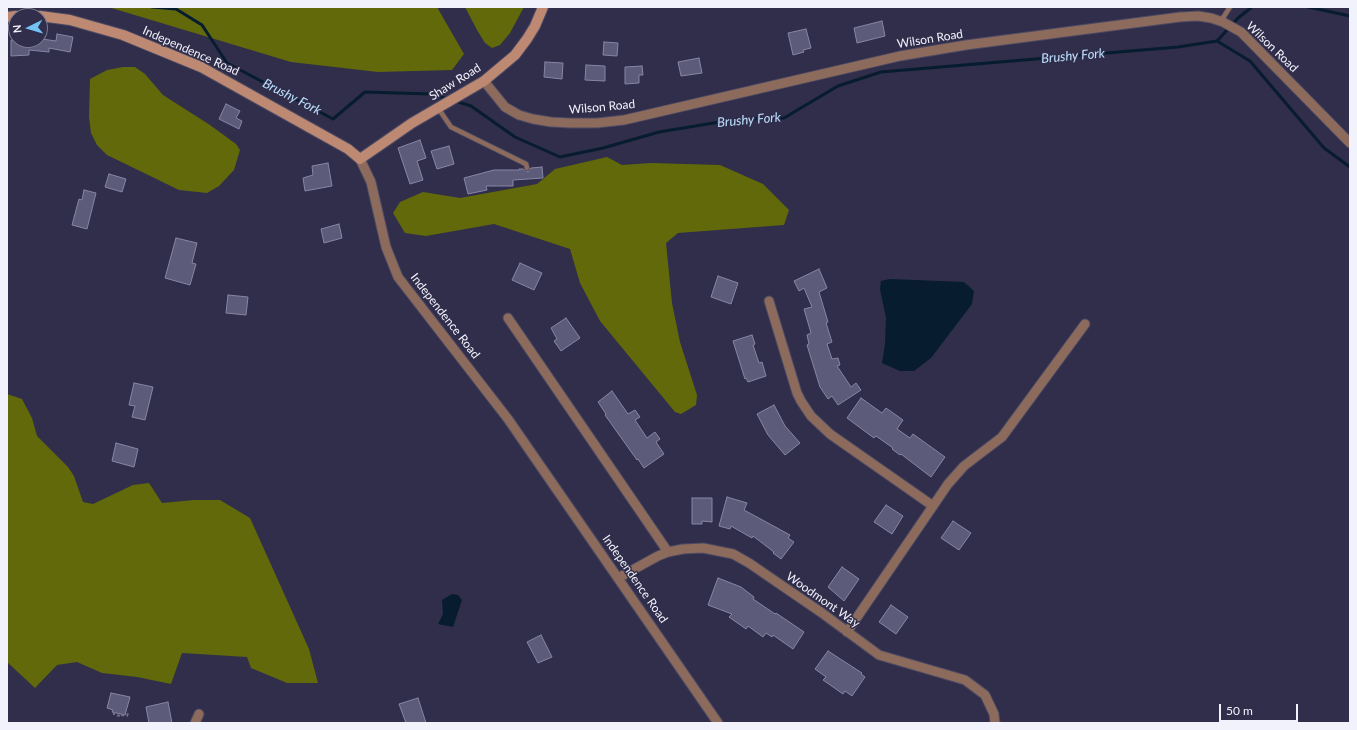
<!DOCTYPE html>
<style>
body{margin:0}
#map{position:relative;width:1357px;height:730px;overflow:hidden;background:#302e4a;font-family:Lato,sans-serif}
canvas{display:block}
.frame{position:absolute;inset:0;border:8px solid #f2f2fd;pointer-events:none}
.north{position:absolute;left:8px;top:8px;width:40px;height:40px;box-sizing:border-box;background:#302e4a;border:1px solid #7e7c92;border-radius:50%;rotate:265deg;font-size:11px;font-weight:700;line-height:16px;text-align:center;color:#f2f2fd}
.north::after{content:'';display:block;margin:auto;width:14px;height:18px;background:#73c1f5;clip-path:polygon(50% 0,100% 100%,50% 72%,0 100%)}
.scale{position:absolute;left:1219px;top:704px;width:79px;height:18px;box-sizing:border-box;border:2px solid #f2f2fd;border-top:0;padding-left:5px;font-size:12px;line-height:14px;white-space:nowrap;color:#f2f2fd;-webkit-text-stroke:3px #302e4a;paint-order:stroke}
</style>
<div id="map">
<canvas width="1357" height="730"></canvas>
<div class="frame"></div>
<div class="north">N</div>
<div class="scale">50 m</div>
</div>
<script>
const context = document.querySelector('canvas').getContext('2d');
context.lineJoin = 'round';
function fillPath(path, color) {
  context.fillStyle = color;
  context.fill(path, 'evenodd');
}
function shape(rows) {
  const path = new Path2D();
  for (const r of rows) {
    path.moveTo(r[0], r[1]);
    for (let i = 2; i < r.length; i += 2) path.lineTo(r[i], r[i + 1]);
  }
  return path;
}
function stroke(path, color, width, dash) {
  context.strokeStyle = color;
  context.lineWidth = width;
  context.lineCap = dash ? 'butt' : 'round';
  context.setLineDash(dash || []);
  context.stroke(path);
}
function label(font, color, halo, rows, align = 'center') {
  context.font = font + ' Lato,sans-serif';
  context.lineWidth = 3;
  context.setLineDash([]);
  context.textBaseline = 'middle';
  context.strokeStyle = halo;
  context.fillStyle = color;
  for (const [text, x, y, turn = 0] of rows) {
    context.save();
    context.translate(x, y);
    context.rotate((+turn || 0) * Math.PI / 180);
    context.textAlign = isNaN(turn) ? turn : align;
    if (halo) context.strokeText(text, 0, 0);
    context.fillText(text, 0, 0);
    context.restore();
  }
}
fillPath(shape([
 [108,7,437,7,464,54,452,70,378,72,291,62],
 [465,7,524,7,510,33,500,45,492,48,485,43,477,30],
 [123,67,135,67,145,74,163,95,210,125,236,144,240,150,234,170,219,186,207,193,179,190,107,155,97,145,91,133,89,117,90,79,107,70],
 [607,157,622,165,651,163,720,165,763,184,789,210,784,225,678,233,666,243,672,303,680,342,697,395,696,405,681,414,675,412,600,321,580,283,570,249,494,224,426,236,405,233,393,213,400,202,423,192,460,198,537,184,555,169],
 [7,394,22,399,32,418,37,436,68,467,74,476,83,502,93,504,133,485,149,483,162,503,194,500,220,500,250,518,309,649,318,683,287,683,251,668,247,657,182,653,171,684,137,677,102,673,77,662,57,665,35,688,7,662]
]), '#61690b');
fillPath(shape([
 [890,279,964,282,974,291,972,304,931,358,914,371,900,371,882,363,885,344,886,318,880,289,881,281],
 [452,594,458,595,462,600,453,627,438,624,443,614,442,600]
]), '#071c2e');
stroke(shape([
 [152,7,176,9,202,25,227,63,333,119,365,92,431,94,448,99],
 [1308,7,1350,16],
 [1217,41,1238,18,1252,7],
 [455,101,471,106,515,137,560,157,603,148,659,132,738,119,784,118,838,86,881,72,1178,47,1217,41,1250,61,1324,148,1350,167]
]), '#071c2e', 3);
const building = shape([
 [882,21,885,36,857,43,854,28,882,21],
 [806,29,811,48,803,50,804,52,793,55,788,33,806,29],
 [57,34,73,37,70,52,49,48,49,52,29,50,29,55,11,56,11,40,42,40,42,39,56,41,57,34],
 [604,42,618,43,617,56,603,55,604,42],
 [699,58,702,73,681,76,678,62,699,58],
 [545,62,563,63,562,79,544,77,545,62],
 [586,65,605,66,605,81,585,80,586,65],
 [642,66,643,75,639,75,639,83,625,84,625,67,642,66],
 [226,104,240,111,236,118,242,121,239,129,219,119,226,104],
 [420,140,426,158,417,161,423,180,410,184,398,148,420,140],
 [449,146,454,164,437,169,431,151,449,146],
 [328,163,332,186,305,191,303,178,313,175,312,166,328,163],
 [542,167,543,178,513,180,513,186,486,186,487,190,468,194,464,178,494,170,519,170,519,169,523,169,528,172,531,168,542,167],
 [109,174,126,179,122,192,105,187,109,174],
 [84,190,96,193,87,229,72,225,79,199,82,200,84,190],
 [339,224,342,238,324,243,321,229,339,224],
 [176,238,197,243,192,263,196,264,190,285,165,278,176,238],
 [520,263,542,273,534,290,512,280,520,263],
 [819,269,827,288,819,292,828,322,826,323,832,342,827,344,832,359,838,358,840,365,837,366,851,387,856,383,861,390,838,405,832,396,828,399,820,387,807,345,809,344,807,335,811,333,804,309,812,307,804,288,799,291,794,281,819,269],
 [718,276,738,283,731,304,711,297,718,276],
 [228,295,248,297,246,315,226,313,228,295],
 [566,318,580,338,561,351,554,341,557,339,551,328,566,318],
 [752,335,755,344,753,345,759,363,762,362,766,376,748,382,746,378,745,379,733,341,752,335],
 [134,383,153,387,145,420,132,417,135,406,129,405,134,383],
 [612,391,628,414,635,410,640,417,635,420,647,438,655,432,660,439,656,442,664,454,644,468,638,459,637,460,605,415,606,414,598,402,612,391],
 [861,398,882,413,886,408,903,420,897,429,910,438,913,434,945,457,931,477,901,454,900,455,892,449,893,448,876,436,874,438,847,418,861,398],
 [774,405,785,426,800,443,785,455,768,435,757,414,774,405],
 [116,443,138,449,134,467,112,461,116,443],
 [727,497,747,503,744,510,790,535,788,538,794,542,781,559,773,553,774,552,753,536,752,538,731,526,730,529,719,526,727,497],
 [692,498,712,498,712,522,702,521,702,524,692,524,692,498],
 [886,505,903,516,892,534,874,522,886,505],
 [953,521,971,533,959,550,941,538,953,521],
 [842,567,859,579,844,601,828,587,842,567],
 [718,578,741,587,754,597,753,599,775,614,776,613,804,632,793,649,773,635,772,637,766,633,763,637,748,626,746,629,729,617,732,614,708,605,718,578],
 [891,605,908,617,896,634,879,622,891,605],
 [541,635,552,657,538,663,527,642,541,635],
 [828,651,862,673,861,674,865,677,852,696,845,691,843,694,823,680,826,677,815,669,828,651],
 [111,693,130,697,125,715,112,712,113,710,107,708,111,693],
 [418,698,426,723,406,723,399,704,418,698],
 [168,702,172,723,149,723,146,707,168,702]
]);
fillPath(building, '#5c5b79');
stroke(building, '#8786a7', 1);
const lane = shape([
 [1221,21,1230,7],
 [438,108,451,127,526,164,527,168]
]);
const street = shape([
 [484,81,505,107,519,115,533,119,551,122,570,123,597,123,624,120,900,56,966,45,1180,17,1198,16,1211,18,1223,22,1241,32,1350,143],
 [360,159,371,182,386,247,398,277,508,419,718,723],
 [769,301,797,393,801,401,811,416,830,434,933,506],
 [508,318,668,552],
 [618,578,658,556,668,552,683,549,703,548,733,554,749,563,822,613,879,655,965,680,985,695,994,714,995,723],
 [847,632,948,484,964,466,1002,437,1085,324],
 [195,723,199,714]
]);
const secondary = shape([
 [23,16,38,16],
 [40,16,70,20,123,35,201,67,348,149,360,159,412,123,484,81,515,55,527,39,535,26,543,7],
 [7,17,16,16]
]);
stroke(lane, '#4b4963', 6);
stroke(street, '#4b4963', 11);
stroke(secondary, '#4b4963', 12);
stroke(shape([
 [114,712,114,715,121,716],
 [121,715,127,716,128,713,126,712]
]), '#727187', 2, [3, 3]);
stroke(lane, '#8c6a5c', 4.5);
stroke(street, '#8c6a5c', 9);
stroke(secondary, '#be8972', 10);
label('12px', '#f2f2fd', '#302e4a', [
 ["Wilson Road",930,39,-9],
 ["Wilson Road",1272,47,44],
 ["Independence Road",191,51,24],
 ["Shaw Road",455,82,-32],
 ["Wilson Road",602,107,-5],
 ["Independence Road",445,316,52],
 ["Independence Road",635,579,55],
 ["Woodmont Way",823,600,35]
]);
label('italic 13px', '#bee0ff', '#302e4a', [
 ["Brushy Fork",1073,56,-5],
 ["Brushy Fork",292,97,27],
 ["Brushy Fork",749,120,-5]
]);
</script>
